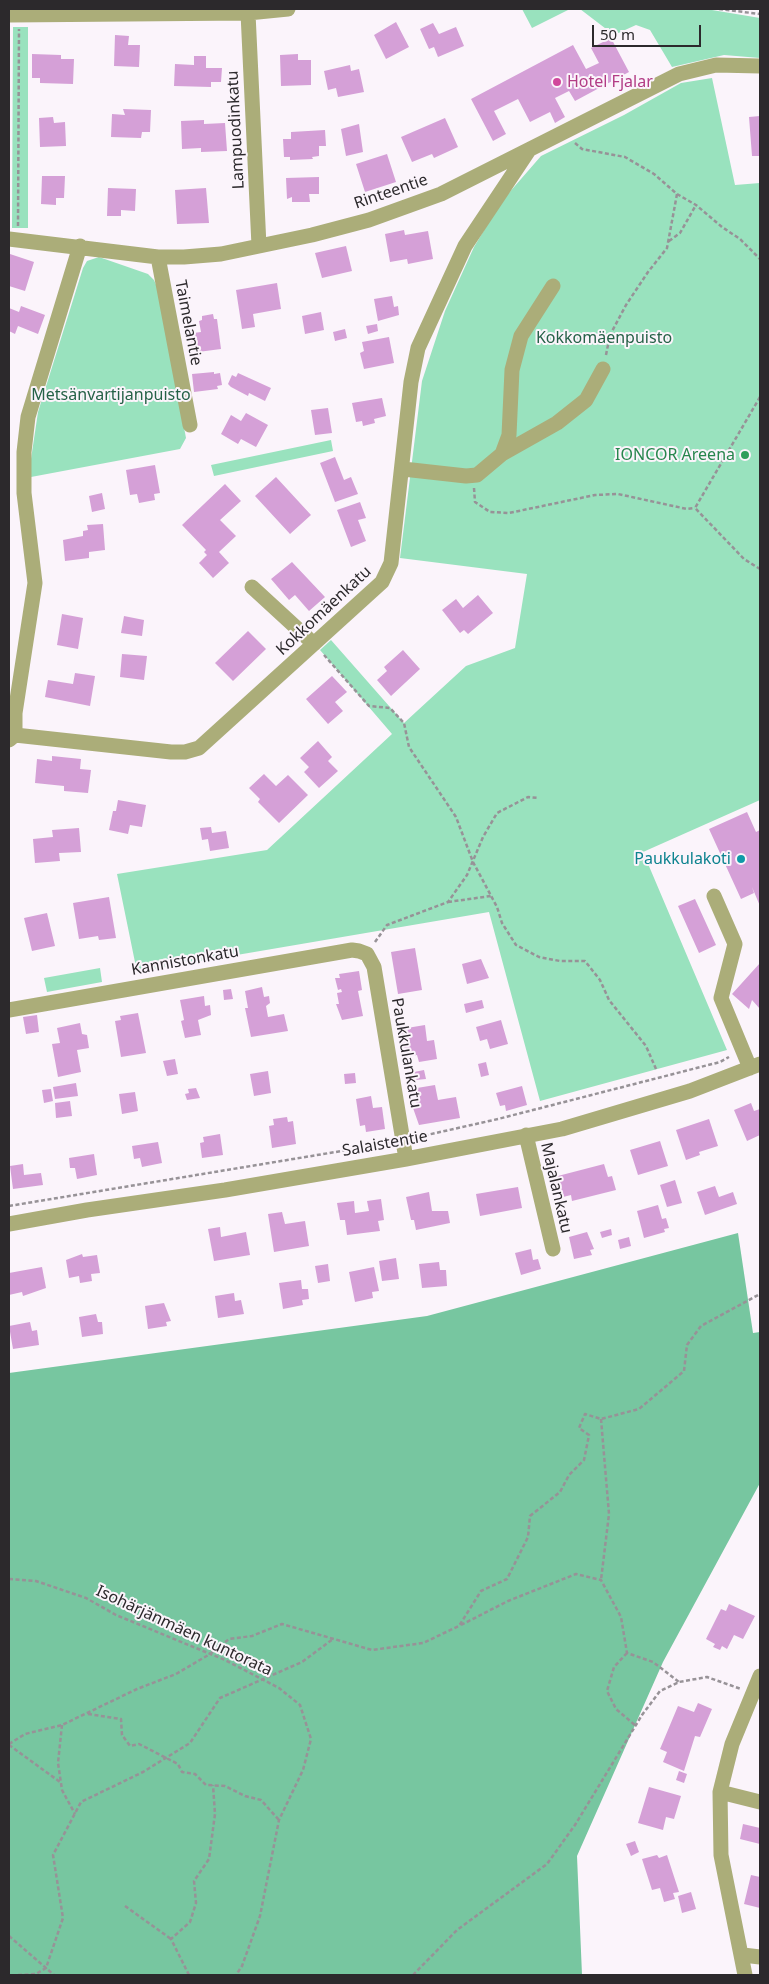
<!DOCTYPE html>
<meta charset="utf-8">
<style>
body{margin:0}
#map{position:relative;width:769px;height:1984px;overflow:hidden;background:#fbf4fb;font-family:"Noto Sans",sans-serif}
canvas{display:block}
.frame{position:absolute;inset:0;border:10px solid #2c292c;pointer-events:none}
.scale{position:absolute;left:592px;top:25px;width:109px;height:22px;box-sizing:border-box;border:2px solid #2c292c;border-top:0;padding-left:6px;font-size:15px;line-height:18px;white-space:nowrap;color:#2c292c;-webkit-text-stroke:4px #fbf4fb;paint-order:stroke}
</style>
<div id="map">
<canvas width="769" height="1984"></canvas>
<div class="frame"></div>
<div class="scale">50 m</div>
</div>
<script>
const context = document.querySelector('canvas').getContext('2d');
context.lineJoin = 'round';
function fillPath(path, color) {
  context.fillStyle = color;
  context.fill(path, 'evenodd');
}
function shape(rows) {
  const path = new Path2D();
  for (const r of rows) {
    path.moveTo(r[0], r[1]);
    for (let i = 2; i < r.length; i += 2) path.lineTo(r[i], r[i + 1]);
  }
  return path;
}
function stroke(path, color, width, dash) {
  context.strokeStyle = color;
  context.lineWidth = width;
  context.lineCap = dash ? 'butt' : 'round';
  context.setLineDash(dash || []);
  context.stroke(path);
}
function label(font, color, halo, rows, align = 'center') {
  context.font = font + ' "Noto Sans",sans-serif';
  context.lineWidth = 4;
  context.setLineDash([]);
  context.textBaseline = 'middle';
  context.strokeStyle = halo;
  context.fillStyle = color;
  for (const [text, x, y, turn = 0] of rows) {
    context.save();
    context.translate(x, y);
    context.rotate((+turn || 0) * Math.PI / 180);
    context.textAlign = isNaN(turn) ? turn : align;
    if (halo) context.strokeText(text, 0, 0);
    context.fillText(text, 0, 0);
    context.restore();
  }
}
fillPath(shape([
 [522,9,570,9,532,28],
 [580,9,706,9,760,18,760,58,724,55,672,67,650,30,636,25,614,35],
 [13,27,28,27,28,228,12,228],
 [712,78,735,185,760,183,760,800,643,852,727,1050,540,1101,489,912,137,972,117,874,267,850,392,734,320,650,331,640,404,723,466,666,515,648,527,574,400,558,422,381,445,311,474,247,501,202,541,156,624,115,681,83],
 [99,257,148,274,154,280,158,289,186,438,180,449,31,477,31,459,38,412,83,268,87,261],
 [331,440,333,451,214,476,211,465],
 [100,968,102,982,47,992,44,978]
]), '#99e2be');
fillPath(shape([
 [738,1233,753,1333,760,1332,760,1483,663,1662,577,1856,582,1975,9,1975,9,1373,427,1316]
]), '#77c6a0');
fillPath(shape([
 [396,22,409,47,386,59,374,35],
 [433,23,439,34,456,27,464,46,438,57,434,47,429,49,420,29],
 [115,35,129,36,128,45,140,45,139,67,114,66],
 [611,38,629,72,575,101,569,91,555,98,565,117,555,123,550,112,530,122,518,99,494,111,506,134,493,141,471,99,573,45,586,69,599,63,591,48],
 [32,54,61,55,61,59,74,59,73,84,40,83,40,78,32,78],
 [298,54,298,60,311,60,311,85,281,86,280,55],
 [194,56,206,56,206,68,222,68,221,82,211,82,211,87,174,86,175,64,194,65],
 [350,65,351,71,359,69,364,92,338,97,336,88,328,90,324,71],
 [123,109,151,110,150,132,142,132,141,138,111,137,112,114,125,115],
 [760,116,760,156,752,156,749,117],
 [53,117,54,123,65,122,66,146,40,147,39,118],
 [445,118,458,147,434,158,432,154,412,162,401,137],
 [204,120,204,124,225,123,227,151,201,152,201,148,182,149,181,121],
 [359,124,363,152,346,156,341,129],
 [325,130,326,146,319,146,319,156,312,157,313,159,290,160,290,157,284,157,283,139,291,139,291,132],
 [387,154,396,182,365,192,356,164],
 [42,176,65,176,64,198,56,198,56,205,41,204],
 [319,177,319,194,309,194,310,202,292,202,292,197,287,199,286,178],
 [108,188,136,189,135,211,121,210,121,216,107,216],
 [206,188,209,223,177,224,175,190],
 [404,230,405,235,428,231,433,259,408,264,407,259,390,262,385,234],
 [346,246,352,271,322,278,315,253],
 [10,254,34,262,25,291,9,286],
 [277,283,281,309,253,314,255,327,242,329,236,290],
 [392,296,394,307,398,306,399,315,378,321,374,299],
 [21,306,45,315,38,334,18,326,15,334,9,331,9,308,19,312],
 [321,312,324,330,305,334,302,316],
 [213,314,214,319,217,319,221,349,198,352,197,344,192,345,190,337,194,336,193,333,201,332,199,321,202,320,202,316],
 [377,324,378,331,368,334,366,326],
 [345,329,347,338,335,341,333,332],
 [389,337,394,363,364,369,360,353,364,351,362,342],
 [214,372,214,374,220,373,222,385,217,386,218,389,194,392,192,374],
 [238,373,271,388,265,401,249,393,248,396,231,387,228,384,232,375,236,377],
 [382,398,386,416,374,419,375,423,363,426,362,421,356,422,352,403],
 [328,408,332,433,315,435,311,410],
 [246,413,268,425,256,447,241,439,238,444,221,434,231,415,241,421],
 [335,457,344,480,351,477,358,494,335,502,320,463],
 [155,465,160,493,154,494,155,500,139,503,137,494,130,495,126,470],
 [276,477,311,515,290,534,255,496],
 [225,484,241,501,220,520,236,536,219,552,229,563,213,578,199,563,207,555,204,552,206,550,182,525],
 [102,493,105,509,92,512,89,496],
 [360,502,366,518,358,520,366,541,351,547,337,510],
 [103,524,105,550,89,552,89,558,65,561,63,540,83,536,83,531,88,530,87,525],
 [292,562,325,597,309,611,295,595,289,600,271,579],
 [478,595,493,613,468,634,464,630,460,633,442,610,456,599,463,608],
 [62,614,83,618,78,649,57,645],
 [124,616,144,620,142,636,121,633],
 [248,631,266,649,233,681,215,663],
 [403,650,420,669,391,696,377,680,387,671,384,667],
 [122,654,147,656,144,680,120,677],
 [75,673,95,676,90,706,45,697,48,680,73,684],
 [332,676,347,692,335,702,343,711,328,724,306,699],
 [318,741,332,757,328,761,338,771,319,788,304,772,309,767,300,758],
 [52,756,81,759,80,769,91,770,88,793,64,791,64,786,35,783,37,759,52,761],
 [264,774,276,786,288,775,308,795,279,823,258,802,260,799,249,788],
 [118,800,146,805,142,827,130,825,128,834,109,830,113,811,116,811],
 [747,812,756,832,760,830,760,906,752,887,754,893,741,899,709,829],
 [211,827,212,833,226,831,229,848,210,851,208,839,202,840,200,828],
 [79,828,81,852,59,853,60,861,35,863,33,839,53,837,52,830],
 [109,897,116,938,99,940,98,936,79,939,73,903],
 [695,899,716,945,699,953,678,906],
 [47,913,55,946,32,951,24,918],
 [415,948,422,990,398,994,391,952],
 [481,959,489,978,467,984,462,964],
 [760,963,760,1009,752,1000,749,1009,732,994],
 [359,971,362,990,358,991,363,1016,342,1020,336,1004,339,1004,337,993,342,992,341,989,338,990,335,978,340,978,339,974],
 [262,987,264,997,269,996,270,1003,266,1006,268,1017,284,1014,288,1031,251,1037,245,1008,248,1008,245,991],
 [231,989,233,999,224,1000,223,990],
 [204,996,205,1006,210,1005,211,1015,198,1020,201,1035,185,1038,181,1021,184,1020,180,1000],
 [482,1000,484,1008,466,1013,464,1004],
 [138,1013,146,1053,121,1057,115,1021,121,1020,120,1016],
 [37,1015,39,1032,26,1034,23,1017],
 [501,1020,508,1044,490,1049,487,1039,480,1041,476,1027],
 [80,1023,82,1034,87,1035,89,1048,77,1050,81,1072,58,1077,52,1044,60,1043,57,1028],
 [425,1025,427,1041,434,1040,437,1059,419,1062,417,1055,406,1057,401,1029],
 [175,1059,178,1074,167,1076,163,1061],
 [486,1062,489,1075,481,1077,478,1064],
 [424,1070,426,1079,416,1080,414,1072],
 [268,1071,271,1093,254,1096,250,1074],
 [355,1073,356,1083,345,1084,344,1074],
 [76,1083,78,1096,55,1099,53,1087],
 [435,1085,438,1100,456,1097,460,1118,419,1125,413,1108,417,1107,416,1100,419,1100,417,1088],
 [522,1086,527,1105,506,1111,505,1105,500,1106,496,1093],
 [196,1088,200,1098,187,1100,185,1094,189,1093,188,1089],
 [51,1089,53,1101,44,1103,42,1090],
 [135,1092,138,1111,122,1114,119,1094],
 [371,1096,373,1108,382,1107,385,1129,366,1132,365,1125,360,1126,356,1099],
 [70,1101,72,1116,56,1118,55,1103],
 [751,1103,754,1111,760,1109,760,1135,747,1141,734,1110],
 [287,1117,288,1122,293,1121,296,1144,272,1148,269,1126,274,1125,273,1119],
 [709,1119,718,1146,699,1152,700,1155,686,1160,676,1130],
 [220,1134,223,1155,202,1158,200,1143,204,1142,203,1137],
 [660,1141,668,1166,638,1175,630,1150],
 [158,1142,162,1163,142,1167,140,1158,134,1159,132,1146],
 [94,1154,97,1175,77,1179,75,1168,70,1168,69,1158],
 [23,1164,24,1175,41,1173,43,1185,13,1189,10,1166],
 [604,1164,608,1177,612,1176,616,1190,572,1201,571,1195,559,1198,554,1177],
 [675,1180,682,1203,667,1207,660,1185],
 [715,1186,719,1197,733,1192,737,1204,705,1215,697,1192],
 [518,1187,522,1208,480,1216,476,1194],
 [429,1192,432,1211,448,1211,450,1223,416,1230,414,1220,411,1220,406,1197],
 [381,1199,384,1220,378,1221,380,1231,347,1235,345,1220,340,1220,337,1203,354,1201,355,1213,369,1211,367,1201],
 [658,1205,662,1219,666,1218,669,1228,664,1229,665,1232,644,1238,637,1211],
 [282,1212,285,1224,305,1221,309,1246,274,1252,268,1214],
 [220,1227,221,1237,246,1232,250,1255,214,1261,208,1229],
 [611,1229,612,1235,602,1238,600,1232],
 [587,1232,594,1249,590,1250,592,1255,574,1259,569,1237],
 [629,1237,631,1246,620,1249,618,1240],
 [531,1249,533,1260,538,1259,541,1269,521,1275,515,1253],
 [82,1254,83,1257,97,1255,100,1273,91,1274,92,1281,80,1283,79,1276,69,1278,66,1260],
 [396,1258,399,1279,382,1281,379,1261],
 [439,1262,440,1270,446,1270,447,1286,422,1288,419,1264],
 [328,1264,330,1281,318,1283,315,1266],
 [42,1267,46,1288,23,1296,22,1292,9,1295,9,1273],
 [374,1267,379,1291,372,1292,373,1298,355,1302,349,1272],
 [301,1280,302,1289,308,1289,309,1299,302,1300,303,1305,283,1309,279,1283],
 [234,1293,235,1301,241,1300,244,1314,218,1318,215,1296],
 [164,1303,171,1321,166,1322,167,1326,148,1329,145,1306],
 [96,1314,98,1322,102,1322,103,1334,82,1337,79,1317],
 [30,1322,32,1331,37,1330,39,1345,13,1349,9,1326],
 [729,1604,755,1616,743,1639,734,1635,727,1649,722,1646,720,1650,713,1647,715,1644,706,1639,721,1609,726,1611],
 [698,1703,712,1709,700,1737,695,1736,684,1771,663,1762,667,1752,660,1749,678,1706,694,1712],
 [679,1771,687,1774,684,1783,676,1780],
 [649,1787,681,1796,674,1819,666,1817,663,1830,638,1823],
 [743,1824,760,1828,760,1844,740,1839],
 [635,1841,639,1852,631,1856,626,1844],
 [657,1855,659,1858,667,1855,679,1892,673,1893,675,1899,664,1902,660,1888,652,1890,642,1859],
 [751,1875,760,1877,760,1908,744,1904],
 [691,1892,696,1909,682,1913,678,1896]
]), '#d5a0d7');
stroke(shape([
 [719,9,760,14],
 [575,143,582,149,625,157,654,174,677,194,696,205,722,227,740,239,760,259],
 [18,226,19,29],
 [669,241,680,233,696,205],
 [606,355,610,335,626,305,648,272,667,248,677,194],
 [760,397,695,508,744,559,760,569],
 [474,488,475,502,490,512,509,513,595,495,618,494,687,509,695,508],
 [324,655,369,706,390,708,404,723,409,747,456,817,473,862,497,907,502,923,516,945,539,957,560,961,585,961,600,980,609,1000,646,1046,656,1069],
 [448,902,491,896],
 [375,942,387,925,448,902,467,875,483,837,497,813,528,797,539,798],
 [418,1137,498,1119,720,1062,729,1057],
 [9,1206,390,1143],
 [601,1419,609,1514,601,1580],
 [9,1579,36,1581,86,1598,116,1615,225,1660,279,1688,300,1705,311,1739,303,1770,279,1820,260,1916,242,1966,236,1975],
 [461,1625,508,1601,576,1574,601,1580,621,1617,627,1653,653,1662,679,1682],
 [627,1653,614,1667,607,1691,616,1709,636,1726],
 [88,1714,121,1719,122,1735,130,1746,139,1744,178,1764,182,1772,195,1774,206,1785,225,1786,245,1796,261,1800,279,1820],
 [62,1725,58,1763,61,1783,62,1790,75,1814],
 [9,1744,25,1734,62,1725,137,1689,176,1674,210,1654,229,1639,252,1636,282,1624,372,1650,423,1643,459,1626,481,1591,507,1579,528,1537,530,1516,560,1492,569,1475,584,1460,589,1435,579,1428,585,1414,601,1419,639,1409,684,1371,687,1345,701,1326,760,1294],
 [9,1745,60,1782],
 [125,1906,171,1939],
 [9,1936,54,1975],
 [18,1975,36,1974,46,1968,63,1918,53,1855,81,1802,143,1772,190,1743,220,1698,302,1662,333,1639],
 [189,1975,171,1939,190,1922,196,1903,194,1881,209,1859,215,1814,213,1785],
 [413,1975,457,1930,547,1864,575,1825,642,1715,660,1691,679,1682,707,1677,741,1689]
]), '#979297', 2.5, [4, 2.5]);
stroke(shape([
 [248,13,259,246],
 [9,15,248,13,288,9],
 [9,239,158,257,184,257,221,254,312,235,369,220,441,194,679,74,716,65,760,66],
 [158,257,190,425],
 [502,454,557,423,586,400,603,369],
 [403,469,466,476,477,475,502,454,509,435,512,370,521,336,553,286],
 [252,587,314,644],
 [15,735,15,713,35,583,24,493,24,452,28,417,80,246],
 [9,740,15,735,171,752,185,752,199,748,382,582,391,563,411,382,418,348,465,246,529,150],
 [714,896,735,944,721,998,750,1068],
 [9,1010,352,950,359,951,367,954,374,967,406,1159],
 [526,1135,553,1249],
 [9,1224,87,1210,225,1190,406,1159,562,1129,690,1091,760,1064],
 [720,1792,760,1802],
 [743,1955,760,1957],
 [745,1975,721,1855,720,1792,732,1744,760,1676]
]), '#abad79', 15);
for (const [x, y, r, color] of [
 [557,82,5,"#d1479c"],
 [745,455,5,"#2e9e5b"],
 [741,859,5,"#0f9aa8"]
]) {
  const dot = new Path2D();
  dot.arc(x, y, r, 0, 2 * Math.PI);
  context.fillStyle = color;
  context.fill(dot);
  stroke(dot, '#fbf4fb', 2);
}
label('16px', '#b23c85', '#fbf4fb', [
 ["Hotel Fjalar",567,82]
], 'left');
label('16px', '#2c292c', '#fbf4fb', [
 ["Lampuodinkatu",236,130,-93],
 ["Rinteentie",391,192,-19],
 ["Taimelantie",188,323,79],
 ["Kokkomäenkatu",324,611,-43],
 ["Kannistonkatu",185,961,-10],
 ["Paukkulankatu",406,1053,80],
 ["Salaistentie",385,1144,-10],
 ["Majalankatu",556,1188,77],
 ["Isohärjänmäen kuntorata",184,1631,25]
]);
label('16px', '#256147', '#fbf4fb', [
 ["Kokkomäenpuisto",604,338],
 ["Metsänvartijanpuisto",111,395]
]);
label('16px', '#27864d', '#fbf4fb', [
 ["IONCOR Areena",735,455]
], 'right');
label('16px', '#0d838f', '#fbf4fb', [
 ["Paukkulakoti",731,859]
], 'right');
</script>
